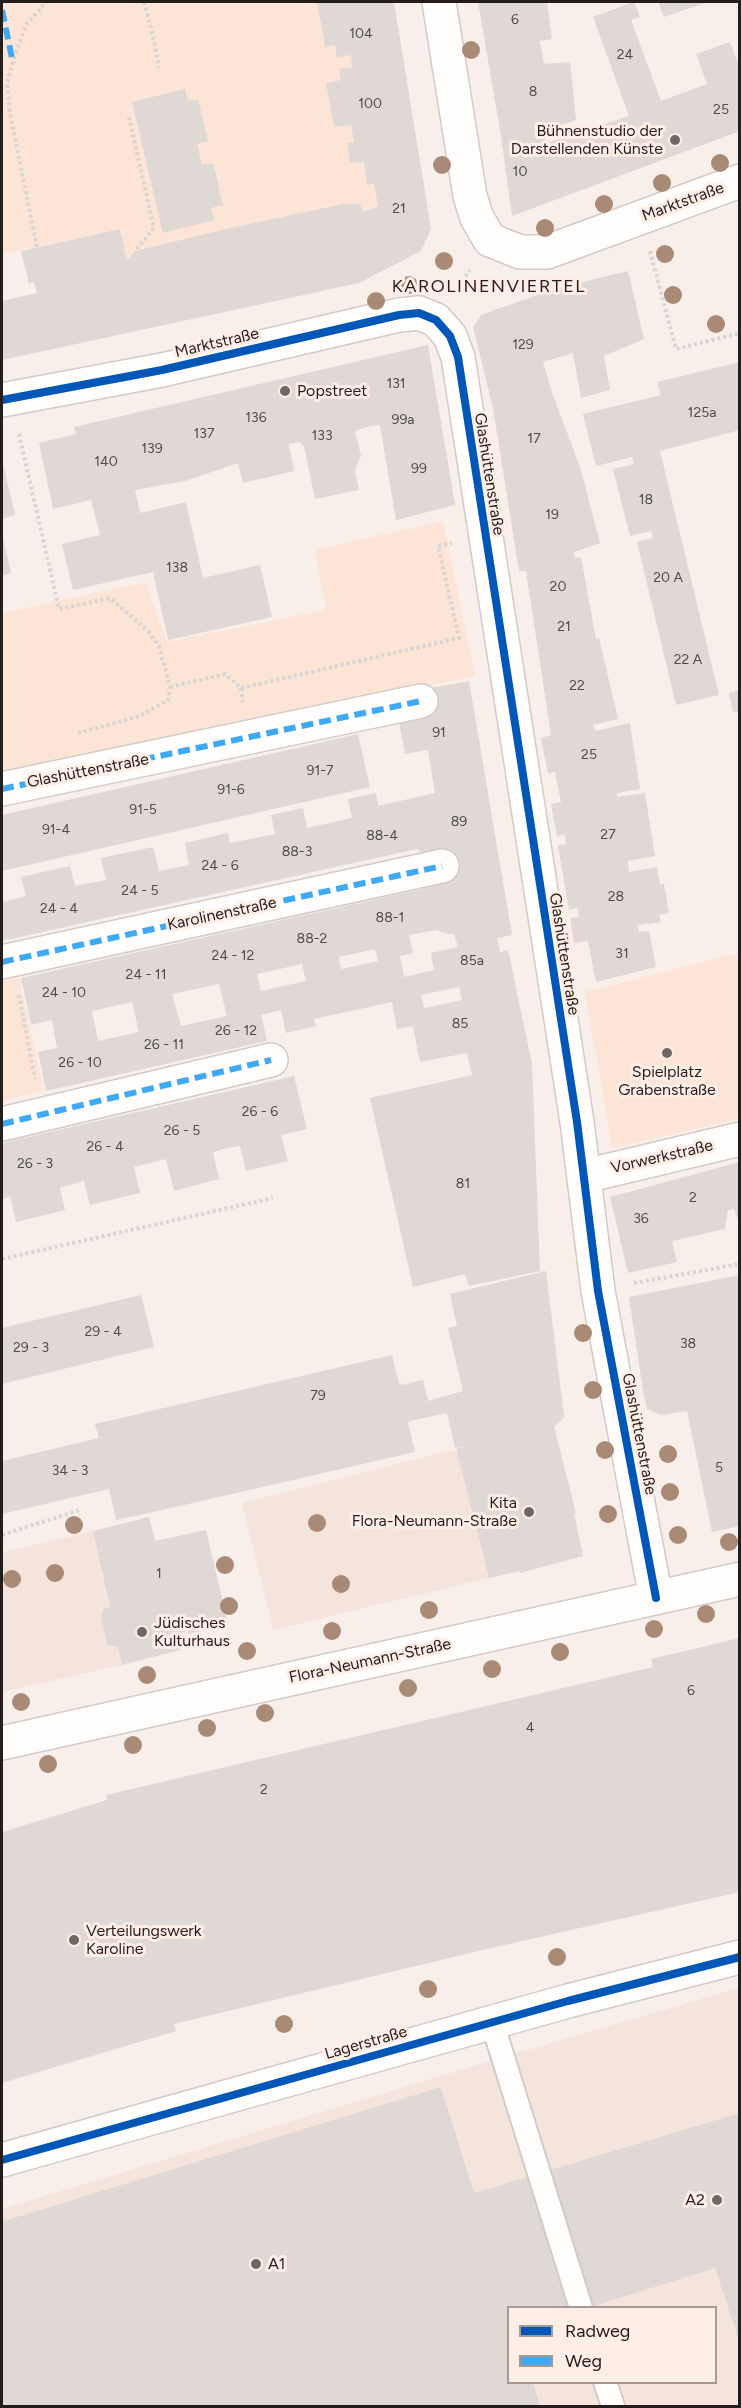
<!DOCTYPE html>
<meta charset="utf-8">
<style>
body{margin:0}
#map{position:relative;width:741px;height:2408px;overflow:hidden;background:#f8efeb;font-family:Figtree,sans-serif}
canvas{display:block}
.frame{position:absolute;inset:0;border:3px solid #231e1b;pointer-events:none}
.legend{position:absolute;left:507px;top:2306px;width:210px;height:78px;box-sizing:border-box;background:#feeee5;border:2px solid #a69b94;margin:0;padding:8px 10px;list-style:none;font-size:18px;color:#231e1b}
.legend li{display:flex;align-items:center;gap:12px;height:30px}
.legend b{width:30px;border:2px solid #a69b94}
</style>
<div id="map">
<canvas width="741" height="2408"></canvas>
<div class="frame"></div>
<ul class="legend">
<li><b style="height:8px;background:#0057b8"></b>Radweg</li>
<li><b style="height:8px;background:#3fa9f5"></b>Weg</li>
</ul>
</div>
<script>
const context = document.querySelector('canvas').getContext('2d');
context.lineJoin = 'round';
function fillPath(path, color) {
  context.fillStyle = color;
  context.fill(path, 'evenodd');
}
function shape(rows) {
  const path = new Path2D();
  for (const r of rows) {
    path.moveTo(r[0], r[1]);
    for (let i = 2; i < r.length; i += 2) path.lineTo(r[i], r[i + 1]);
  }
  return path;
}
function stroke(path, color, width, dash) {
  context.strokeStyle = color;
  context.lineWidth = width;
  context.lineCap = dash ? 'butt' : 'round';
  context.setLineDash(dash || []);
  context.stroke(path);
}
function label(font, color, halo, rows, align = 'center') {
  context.font = font + ' Figtree,sans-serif';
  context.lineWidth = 6;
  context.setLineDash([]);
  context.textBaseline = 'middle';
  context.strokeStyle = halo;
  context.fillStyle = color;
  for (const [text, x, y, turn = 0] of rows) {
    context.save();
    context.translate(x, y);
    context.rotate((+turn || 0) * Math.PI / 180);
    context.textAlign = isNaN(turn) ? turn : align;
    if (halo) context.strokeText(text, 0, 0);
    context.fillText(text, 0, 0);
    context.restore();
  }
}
fillPath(shape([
 [456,1449,489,1578,273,1630,242,1503],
 [93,1531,110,1607,103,1609,101,1617,107,1645,111,1647,118,1647,122,1665,2,1692,2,1552],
 [739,1988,739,2406,2,2406,2,2209,503,2057],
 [508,2308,716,2308,716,2382,508,2382]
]), '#f5e4db');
fillPath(shape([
 [2,2,317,2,324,47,335,45,337,57,351,55,352,67,340,69,341,80,326,83,334,127,351,125,354,142,347,144,350,163,364,162,367,184,374,183,378,206,363,212,360,204,343,204,226,229,135,251,127,261,120,229,2,254],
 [443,521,475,676,2,776,2,613,146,582,167,642,326,610,315,550],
 [739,953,739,1119,612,1148,585,992],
 [19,978,44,1091,2,1101,2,982]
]), '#fce4d7');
fillPath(shape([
 [317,2,394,2,431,229,421,251,359,283,2,360,2,301,37,293,34,282,29,284,21,251,120,229,127,261,135,251,226,229,343,204,360,204,363,212,378,206,374,183,367,185,364,162,350,163,347,143,354,142,351,125,334,127,326,83,341,80,339,69,352,67,351,55,337,58,335,45,325,47],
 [478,2,547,2,552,39,540,41,544,64,570,62,576,120,543,131,546,143,629,116,593,17,634,2,640,17,631,20,661,101,707,84,696,54,730,42,740,68,740,131,512,216,501,136],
 [658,2,708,2,664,17],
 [185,89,188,101,198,99,208,141,197,144,202,165,213,163,223,205,211,208,214,220,163,233,132,102],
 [628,271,644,339,604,356,610,390,581,398,573,353,543,362,552,392,581,470,600,543,574,552,575,558,581,557,596,639,599,638,618,719,593,725,595,731,630,723,640,789,617,793,617,797,645,793,655,856,628,861,629,872,657,867,660,885,664,884,669,913,659,915,661,922,638,925,639,932,649,931,656,967,596,982,588,941,574,943,570,918,579,917,577,908,569,910,558,845,566,844,565,834,557,836,551,804,561,802,555,772,548,773,541,738,551,735,526,571,519,571,493,408,473,327,481,315,554,289],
 [428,345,455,505,396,520,380,425,366,427,355,431,361,456,355,471,359,490,315,499,304,446,299,442,289,444,294,471,243,483,238,463,185,481,135,490,140,513,186,502,203,578,260,565,272,617,168,640,153,572,73,590,62,544,100,535,91,500,53,509,39,443,76,434,74,427],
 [740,362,740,430,660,451,719,695,676,705,637,542,653,538,651,531,630,536,613,469,634,464,632,457,596,466,583,414,661,395,657,382],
 [2,459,15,515,2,519],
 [2,533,11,573,2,576],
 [469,681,512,935,497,938,500,952,508,950,532,1064,540,1271,469,1286,465,1274,413,1287,370,1098,472,1075,467,1053,420,1062,413,1026,397,1029,392,1002,314,1019,316,1026,286,1033,281,1010,261,1015,267,1041,46,1091,38,1052,57,1048,52,1020,31,1025,21,978,427,888,425,878,425,855,417,849,2,941,2,902,26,896,21,877,70,866,75,886,106,880,101,858,153,847,159,871,189,865,185,843,228,833,230,843,275,834,271,815,303,808,307,828,352,818,348,799,376,793,378,806,435,793,428,750,405,754,398,716,419,690],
 [436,930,448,934,454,934,458,947,431,953,434,970,404,977,400,956,413,953,409,935],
 [375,949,378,961,341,969,339,957],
 [302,964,306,981,261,991,257,974],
 [219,984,227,1016,181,1026,172,994],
 [459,987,462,1000,424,1008,421,995],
 [132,1002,139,1032,98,1041,92,1011],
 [740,690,740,711,733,712,729,693],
 [358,734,370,787,2,871,2,815],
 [294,1076,307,1129,281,1135,288,1161,246,1171,240,1146,227,1148,213,1152,219,1179,174,1191,166,1159,134,1167,140,1193,90,1205,84,1181,60,1188,65,1210,16,1222,10,1196,2,1200,2,1143],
 [740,1162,740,1226,734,1209,728,1210,725,1229,672,1241,677,1262,628,1273,610,1197],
 [546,1271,564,1416,562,1420,554,1426,576,1513,574,1513,583,1556,520,1573,520,1571,489,1578,456,1449,465,1446,455,1448,447,1413,410,1421,408,1423,415,1452,149,1513,116,1520,109,1489,2,1514,2,1461,99,1438,95,1424,392,1355,399,1384,401,1383,402,1385,423,1380,428,1401,463,1391,448,1328,457,1326,450,1294],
 [740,1275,740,1526,712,1532,687,1411,661,1415,647,1409,643,1391,629,1297],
 [141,1295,154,1347,2,1384,2,1328],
 [149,1517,155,1541,206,1530,228,1624,188,1634,188,1631,177,1634,180,1650,122,1665,118,1647,107,1645,101,1617,103,1609,110,1607,93,1531],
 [740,1638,740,1892,491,1948,174,2024,176,2031,2,2083,2,1832,107,1800,106,1795,653,1667,651,1659],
 [441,2087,474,2193,740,2113,740,2344,715,2268,591,2307,508,2308,508,2382,533,2382,540,2406,2,2406,2,2215,4,2221]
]), '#dfd8d4');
const service = shape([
 [492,2022,581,2308],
 [605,2382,613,2406]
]);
const minor = shape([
 [439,2,470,196,477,218,490,240,520,252,547,252,740,181],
 [2,400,162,370,399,315,419,313,436,320,450,336,458,357,577,1122,598,1291,656,1598],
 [2,789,421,701],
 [2,962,442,866],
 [2,1124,271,1060],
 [585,1176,740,1139],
 [2,1743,740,1579],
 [2,2160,568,2001,740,1957]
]);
stroke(service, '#d1cbc7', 26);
stroke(minor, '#d1cbc7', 36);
stroke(shape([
 [144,2,153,36,159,68],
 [738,6,740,9],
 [129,117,154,228,135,251],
 [37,247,10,113,7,84,14,58,26,25,46,2],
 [650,251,676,349,740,333],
 [455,291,470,270],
 [19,434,59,609,110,598,148,631,159,646,170,687,168,700,140,716,78,733],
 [170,687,225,674,241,688,459,638,438,546,452,543],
 [241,688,243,702],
 [19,995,35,1079],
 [2,1259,273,1198],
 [634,1283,740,1264],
 [2,1535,80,1510]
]), '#d8d5d3', 4, [3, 3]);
stroke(service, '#fefdfc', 22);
stroke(minor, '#fefdfc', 33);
stroke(shape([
 [2,10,13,63],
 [2,789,421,701],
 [2,962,442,866],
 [2,1124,271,1060]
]), '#3fa9f5', 6, [12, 6]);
stroke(shape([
 [2,400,162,370,399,315,419,313,436,320,450,336,458,357,577,1122,598,1291,656,1598],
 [2,2160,568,2001,740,1957]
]), '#0057b8', 8);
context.fillStyle = '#a98a77';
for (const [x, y] of [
 [471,50],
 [720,163],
 [442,165],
 [662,183],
 [604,204],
 [545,228],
 [665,254],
 [444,261],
 [409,285],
 [673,295],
 [376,301],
 [716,324],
 [583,1333],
 [593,1390],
 [605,1450],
 [668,1454],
 [670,1492],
 [608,1514],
 [317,1523],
 [74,1525],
 [678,1535],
 [729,1542],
 [225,1565],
 [55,1573],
 [12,1579],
 [341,1584],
 [229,1606],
 [429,1610],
 [706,1614],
 [654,1629],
 [332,1631],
 [247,1651],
 [560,1652],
 [492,1669],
 [147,1675],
 [408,1688],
 [21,1702],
 [265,1713],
 [207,1728],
 [133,1745],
 [48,1764],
 [557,1957],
 [428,1989],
 [284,2024]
]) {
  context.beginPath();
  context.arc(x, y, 9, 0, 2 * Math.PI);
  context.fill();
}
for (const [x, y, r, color] of [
 [675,140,6,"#6e6764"],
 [285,391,6,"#6e6764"],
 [667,1053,6,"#6e6764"],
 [529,1512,6,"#6e6764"],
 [142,1632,6,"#6e6764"],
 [74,1940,6,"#6e6764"],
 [717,2200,6,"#6e6764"],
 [256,2264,6,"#6e6764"]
]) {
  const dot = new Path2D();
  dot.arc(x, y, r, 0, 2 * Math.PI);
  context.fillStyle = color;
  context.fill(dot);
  stroke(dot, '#feeee5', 2);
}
label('14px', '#524c49', null, [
 ["6",515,20],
 ["104",361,34],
 ["24",625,55],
 ["8",533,92],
 ["100",370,104],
 ["25",721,110],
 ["10",520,172],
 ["21",399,209],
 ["129",523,345],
 ["131",396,384],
 ["125a",702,413],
 ["136",256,418],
 ["99a",403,420],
 ["137",204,434],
 ["133",322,436],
 ["17",534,439],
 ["139",152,449],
 ["140",106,462],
 ["99",419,469],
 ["18",646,500],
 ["19",552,515],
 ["138",177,568],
 ["20 A",668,578],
 ["20",558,587],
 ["21",564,627],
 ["22 A",688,660],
 ["22",577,686],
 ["91",439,733],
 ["25",589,755],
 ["91-7",320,771],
 ["91-6",231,790],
 ["91-5",143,810],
 ["89",459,822],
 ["91-4",56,830],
 ["27",608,835],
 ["88-4",382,836],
 ["88-3",297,852],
 ["24 - 6",220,866],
 ["24 - 5",140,891],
 ["28",616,897],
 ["24 - 4",59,909],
 ["88-1",390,918],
 ["88-2",312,939],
 ["31",622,954],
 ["24 - 12",233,956],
 ["85a",472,961],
 ["24 - 11",146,975],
 ["24 - 10",64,993],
 ["85",460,1024],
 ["26 - 12",236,1031],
 ["26 - 11",164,1045],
 ["26 - 10",80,1063],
 ["26 - 6",260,1112],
 ["26 - 5",182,1131],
 ["26 - 4",105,1147],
 ["26 - 3",35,1164],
 ["81",463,1184],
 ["2",693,1198],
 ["36",641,1219],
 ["29 - 4",103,1332],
 ["38",688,1344],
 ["29 - 3",31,1348],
 ["79",318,1396],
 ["5",719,1468],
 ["34 - 3",70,1471],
 ["1",159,1574],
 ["6",691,1691],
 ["4",530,1728],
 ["2",264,1790]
]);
label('16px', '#231e1b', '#feeee5', [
 ["Bühnenstudio der",663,131,"right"],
 ["Darstellenden Künste",663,149,"right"],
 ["Popstreet",297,391],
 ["Spielplatz",667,1072,"center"],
 ["Grabenstraße",667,1090,"center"],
 ["Kita",517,1503,"right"],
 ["Flora-Neumann-Straße",517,1521,"right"],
 ["Jüdisches",154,1623],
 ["Kulturhaus",154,1641],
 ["Verteilungswerk",86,1931],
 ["Karoline",86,1949],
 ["A2",705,2200,"right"],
 ["A1",268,2264]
], 'left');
label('16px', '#231e1b', '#feeee5', [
 ["Marktstraße",683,202,-20],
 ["Marktstraße",217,343,-13],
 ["Glashüttenstraße",489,474,81],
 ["Glashüttenstraße",88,771,-11],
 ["Karolinenstraße",222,914,-12],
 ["Glashüttenstraße",564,954,81],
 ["Vorwerkstraße",662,1157,-13],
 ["Glashüttenstraße",639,1434,79],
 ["Flora-Neumann-Straße",370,1661,-12],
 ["Lagerstraße",366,2043,-16]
]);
context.letterSpacing = '1.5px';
label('18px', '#231e1b', '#feeee5', [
 ["KAROLINENVIERTEL",489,287]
]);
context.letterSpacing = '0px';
</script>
